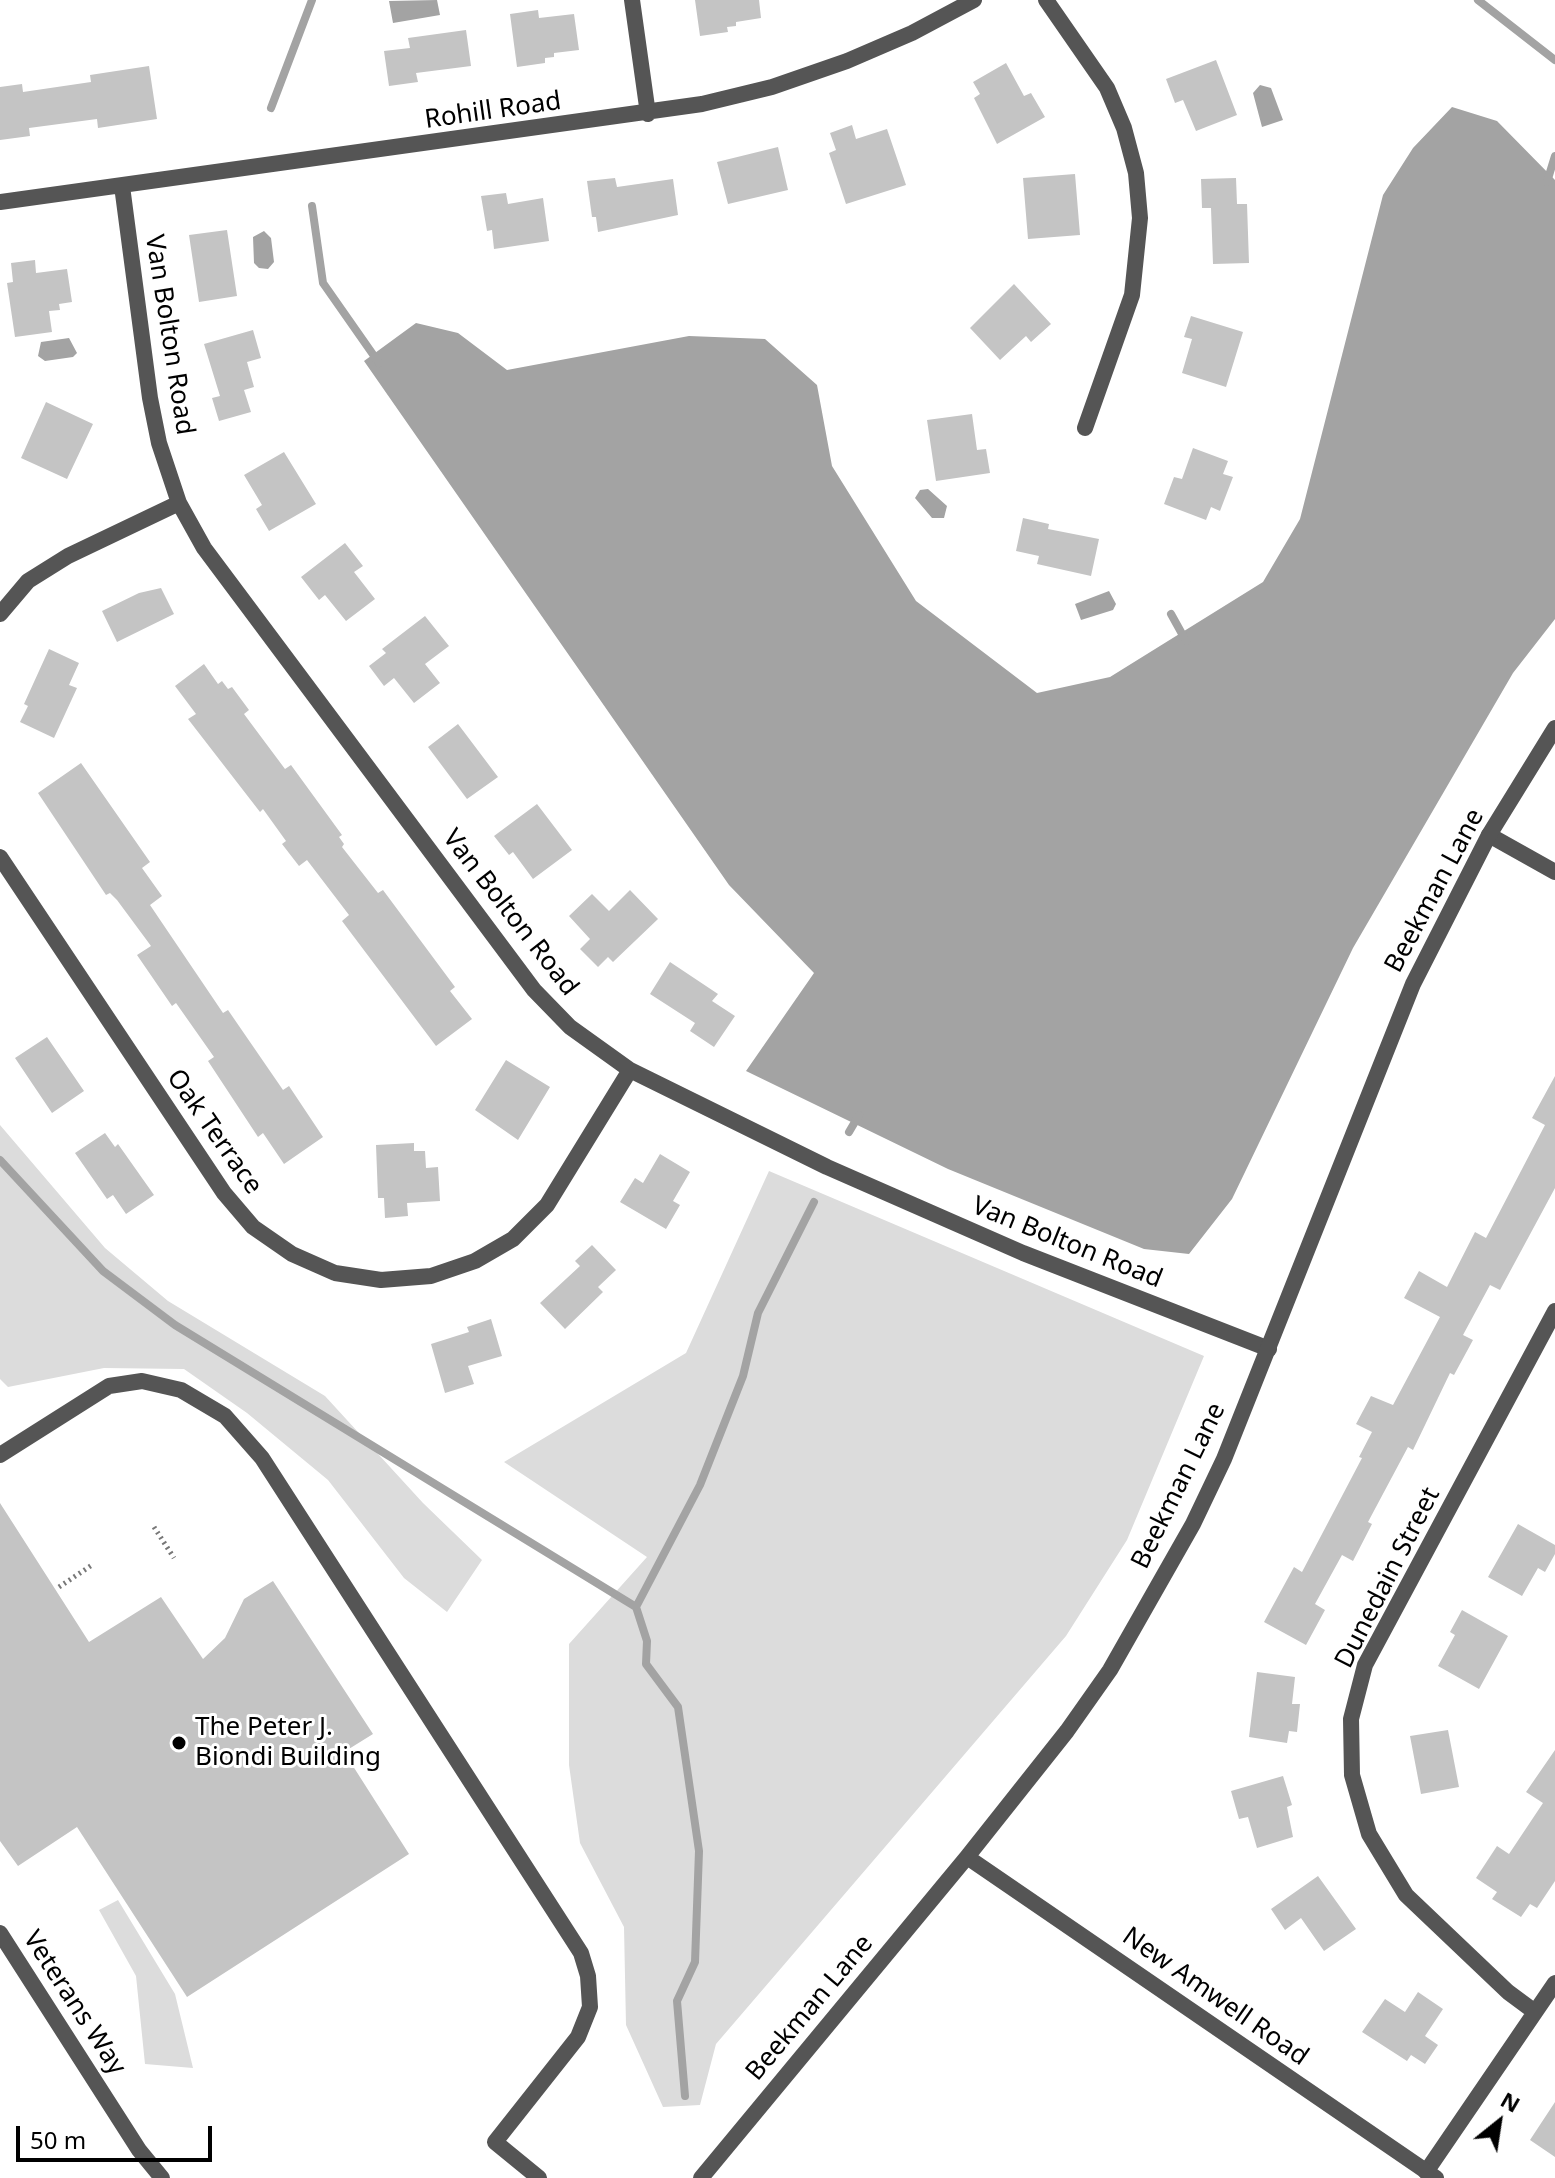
<!DOCTYPE html>
<style>
body{margin:0}
#map{position:relative;width:1555px;height:2178px;overflow:hidden;background:#fff;font-family:"Noto Sans",sans-serif}
canvas{display:block}
.north{position:absolute;left:1459px;top:2082px;width:80px;height:80px;-webkit-text-stroke:6px #fff;paint-order:stroke;rotate:30deg;font-size:22px;font-weight:700;line-height:32px;text-align:center;color:#000}
.north::after{content:'';display:block;margin:auto;width:28px;height:36px;background:#000;clip-path:polygon(50% 0,100% 100%,50% 72%,0 100%)}
.scale{position:absolute;left:16px;top:2126px;width:196px;height:36px;box-sizing:border-box;border:4px solid #000;border-top:0;padding-left:10px;font-size:24px;line-height:28px;white-space:nowrap;color:#000;-webkit-text-stroke:6px #fff;paint-order:stroke}
</style>
<div id="map">
<canvas width="1555" height="2178"></canvas>
<div class="north">N</div>
<div class="scale">50 m</div>
</div>
<script>
const context = document.querySelector('canvas').getContext('2d');
context.lineJoin = 'round';
function fillPath(path, color) {
  context.fillStyle = color;
  context.fill(path, 'evenodd');
}
function shape(rows) {
  const path = new Path2D();
  for (const r of rows) {
    path.moveTo(r[0], r[1]);
    for (let i = 2; i < r.length; i += 2) path.lineTo(r[i], r[i + 1]);
  }
  return path;
}
function stroke(path, color, width, dash) {
  context.strokeStyle = color;
  context.lineWidth = width;
  context.lineCap = dash ? 'butt' : 'round';
  context.setLineDash(dash || []);
  context.stroke(path);
}
function label(font, color, halo, rows, align = 'center') {
  context.font = font + ' "Noto Sans",sans-serif';
  context.lineWidth = 6;
  context.setLineDash([]);
  context.textBaseline = 'middle';
  context.strokeStyle = halo;
  context.fillStyle = color;
  for (const [text, x, y, turn = 0] of rows) {
    context.save();
    context.translate(x, y);
    context.rotate((+turn || 0) * Math.PI / 180);
    context.textAlign = isNaN(turn) ? turn : align;
    if (halo) context.strokeText(text, 0, 0);
    context.fillText(text, 0, 0);
    context.restore();
  }
}
fillPath(shape([
 [0,1125,105,1248,168,1301,325,1396,423,1503,482,1560,447,1612,404,1578,328,1480,247,1413,184,1369,104,1368,8,1387,0,1379],
 [769,1171,1204,1356,1127,1540,1066,1636,716,2044,700,2105,663,2107,626,2025,624,1927,580,1843,569,1765,569,1644,647,1557,504,1462,686,1353],
 [118,1900,175,1994,193,2068,145,2064,136,1976,99,1910]
]), '#dcdcdc');
fillPath(shape([
 [437,0,440,15,393,23,389,1],
 [1260,85,1271,88,1283,120,1262,127,1253,93],
 [1452,107,1497,121,1555,180,1555,619,1513,673,1353,948,1232,1199,1189,1254,1144,1249,948,1169,746,1071,814,973,729,885,364,361,416,323,458,333,507,370,689,336,765,339,817,385,832,466,916,601,1037,693,1110,677,1263,582,1300,519,1383,195,1413,148],
 [264,231,271,238,274,262,268,269,259,268,254,263,253,237],
 [69,338,77,353,73,357,45,361,38,356,41,342],
 [928,489,947,506,944,518,932,518,915,498,920,490],
 [1109,591,1116,604,1113,610,1081,620,1075,604]
]), '#a3a3a3');
stroke(shape([
 [1478,0,1555,60],
 [271,108,312,0],
 [1547,182,1555,156],
 [312,206,323,283,379,363],
 [1171,614,1186,641],
 [849,1132,859,1115],
 [0,1160,103,1271,175,1325,636,1607,647,1641,646,1664,678,1707,699,1851,695,1962,677,2001,685,2096],
 [636,1607,700,1485,743,1376,758,1313,814,1202]
]), '#a3a3a3', 8);
fillPath(shape([
 [695,0,759,0,761,18,736,22,736,26,727,27,728,32,700,36],
 [538,10,539,18,574,14,579,50,554,53,554,57,545,58,545,63,517,67,510,14],
 [466,30,471,66,416,73,418,82,389,86,384,51,410,48,408,38],
 [1216,60,1237,115,1196,131,1183,100,1175,103,1166,79],
 [1006,63,1024,96,1031,93,1045,117,997,144,974,98,980,94,973,82],
 [149,66,157,119,98,128,97,119,29,128,30,136,0,140,0,87,22,84,23,92,91,82,90,75],
 [852,125,856,139,887,129,906,185,846,204,829,153,836,150,830,133],
 [778,147,788,190,728,204,717,162],
 [1075,174,1080,235,1028,239,1023,178],
 [615,178,617,187,673,179,678,215,598,232,596,217,592,217,587,181],
 [1236,178,1237,204,1247,204,1249,263,1213,264,1211,208,1202,208,1201,179],
 [506,193,508,204,543,198,549,241,494,249,492,230,487,231,481,196],
 [227,230,237,296,199,302,189,235],
 [35,260,36,273,67,269,72,302,59,304,60,310,49,311,52,332,15,337,7,283,13,282,11,263],
 [1014,284,1051,324,1031,342,1026,336,1000,360,970,328],
 [1191,316,1243,332,1226,387,1182,373,1192,339,1184,337],
 [253,330,261,358,247,362,254,387,244,390,251,412,219,421,212,398,220,396,204,344],
 [46,402,93,424,67,479,21,458],
 [972,414,977,450,986,449,990,473,936,481,927,420],
 [1193,448,1228,461,1223,474,1233,477,1220,511,1211,507,1206,520,1164,504,1174,477,1182,479],
 [284,452,316,504,269,531,256,509,262,505,244,475],
 [1023,518,1049,524,1048,529,1099,539,1091,576,1037,564,1039,556,1016,551],
 [345,543,363,566,354,572,375,599,346,621,325,595,319,600,301,577],
 [161,588,174,614,117,642,102,611,139,593],
 [425,616,449,646,425,664,440,683,414,703,394,678,384,686,369,666,386,653,382,649],
 [49,649,79,663,69,685,77,688,54,738,20,722,28,706,24,704],
 [204,664,218,684,222,681,228,689,232,687,249,710,244,714,285,769,291,765,342,835,339,837,344,844,342,847,378,893,383,890,455,987,450,991,472,1019,436,1046,342,921,349,915,307,860,299,866,282,844,286,841,263,809,260,812,188,719,196,714,175,686],
 [458,724,498,777,467,799,428,747],
 [81,763,150,862,142,868,162,896,150,905,223,1013,228,1010,283,1090,289,1086,323,1137,284,1164,263,1133,258,1137,208,1061,214,1057,176,1003,172,1006,137,955,151,946,117,900,110,893,106,895,38,793],
 [537,804,572,850,533,879,513,852,509,855,494,836],
 [630,890,658,919,613,962,608,957,598,967,580,949,590,939,569,916,592,894,609,911],
 [670,962,718,994,712,1001,735,1016,714,1047,690,1031,695,1023,650,994],
 [47,1037,84,1091,52,1113,15,1058],
 [506,1060,550,1087,518,1140,475,1110],
 [1555,1076,1555,1188,1500,1290,1490,1285,1463,1335,1473,1340,1454,1375,1450,1373,1413,1450,1408,1447,1368,1522,1372,1524,1353,1561,1342,1555,1315,1604,1325,1610,1306,1645,1264,1622,1294,1567,1302,1572,1362,1458,1359,1457,1372,1432,1356,1424,1371,1396,1393,1405,1440,1317,1404,1298,1419,1271,1447,1287,1475,1232,1486,1238,1545,1125,1532,1118],
 [105,1133,115,1147,118,1144,154,1195,126,1214,113,1195,107,1199,75,1153],
 [414,1143,414,1151,425,1151,426,1168,438,1167,440,1201,407,1203,408,1216,385,1218,384,1198,378,1198,376,1145],
 [660,1154,690,1172,673,1201,680,1205,666,1229,620,1202,635,1178,643,1183],
 [592,1245,616,1270,598,1287,603,1292,565,1329,540,1303,580,1266,575,1261],
 [491,1319,502,1356,468,1366,474,1384,445,1393,431,1344,469,1332,467,1327],
 [0,1503,89,1642,161,1597,203,1659,225,1638,244,1599,273,1581,373,1734,344,1752,409,1854,187,1997,77,1827,18,1866,0,1841],
 [1518,1524,1555,1545,1555,1554,1545,1572,1538,1568,1522,1596,1488,1577],
 [1462,1610,1508,1636,1479,1689,1438,1666,1455,1635,1450,1632],
 [1257,1672,1295,1677,1292,1704,1300,1704,1297,1732,1289,1731,1287,1743,1249,1737],
 [1448,1730,1459,1787,1421,1794,1410,1736],
 [1555,1750,1555,1881,1537,1908,1530,1904,1521,1917,1492,1899,1497,1892,1476,1878,1497,1846,1509,1854,1543,1803,1526,1792],
 [1283,1776,1292,1805,1287,1807,1293,1837,1257,1848,1248,1817,1239,1819,1231,1791],
 [1318,1876,1356,1929,1324,1951,1301,1918,1285,1930,1271,1909],
 [1418,1992,1443,2009,1425,2036,1438,2045,1425,2064,1411,2055,1407,2061,1362,2032,1385,1999,1405,2012],
 [1555,2102,1555,2157,1530,2140]
]), '#c4c4c4');
stroke(shape([
 [154,1527,174,1558],
 [59,1587,92,1565]
]), '#777', 5, [2, 4]);
stroke(shape([
 [0,1455,109,1386,142,1381,181,1390,225,1416,262,1458,581,1953,588,1976,590,2007,578,2037,495,2142,539,2178],
 [0,1933,139,2150,162,2178]
]), '#555', 16);
stroke(shape([
 [632,0,648,114],
 [1046,0,1107,88,1124,128,1136,173,1140,218,1132,295,1085,428],
 [122,186,150,398,159,443,179,503,204,548,534,990,570,1027,630,1070,827,1167,1023,1253,1269,1349],
 [0,202,702,104,772,87,847,61,912,33,974,0],
 [0,614,28,581,68,556,179,503],
 [1489,835,1555,872],
 [0,857,224,1193,253,1227,292,1254,335,1273,381,1280,431,1276,475,1261,513,1239,547,1205,630,1070],
 [1535,2012,1508,1992,1406,1895,1369,1834,1352,1775,1351,1719,1365,1665,1555,1311],
 [1426,2172,1555,1983]
]), '#555', 16);
stroke(shape([
 [967,1857,1436,2178],
 [701,2178,967,1857,1067,1731,1110,1670,1193,1524,1224,1459,1413,984,1489,835,1555,728]
]), '#555', 16);
for (const [x, y, r, color] of [
 [179,1743,8,"#000"]
]) {
  const dot = new Path2D();
  dot.arc(x, y, r, 0, 2 * Math.PI);
  context.fillStyle = color;
  context.fill(dot);
  stroke(dot, '#fff', 3);
}
label('26px', '#000', '#fff', [
 ["Rohill Road",493,111,-8],
 ["Van Bolton Road",169,335,81],
 ["Beekman Lane",1435,891,-62],
 ["Van Bolton Road",510,913,52],
 ["Oak Terrace",214,1132,55],
 ["Van Bolton Road",1067,1243,22],
 ["Beekman Lane",1179,1486,-64],
 ["Dunedain Street",1388,1578,-63],
 ["New Amwell Road",1215,1997,35],
 ["Veterans Way",74,2003,57],
 ["Beekman Lane",810,2008,-50]
]);
label('26px', '#000', '#fff', [
 ["The Peter J.",195,1728],
 ["Biondi Building",195,1758]
], 'left');
</script>
